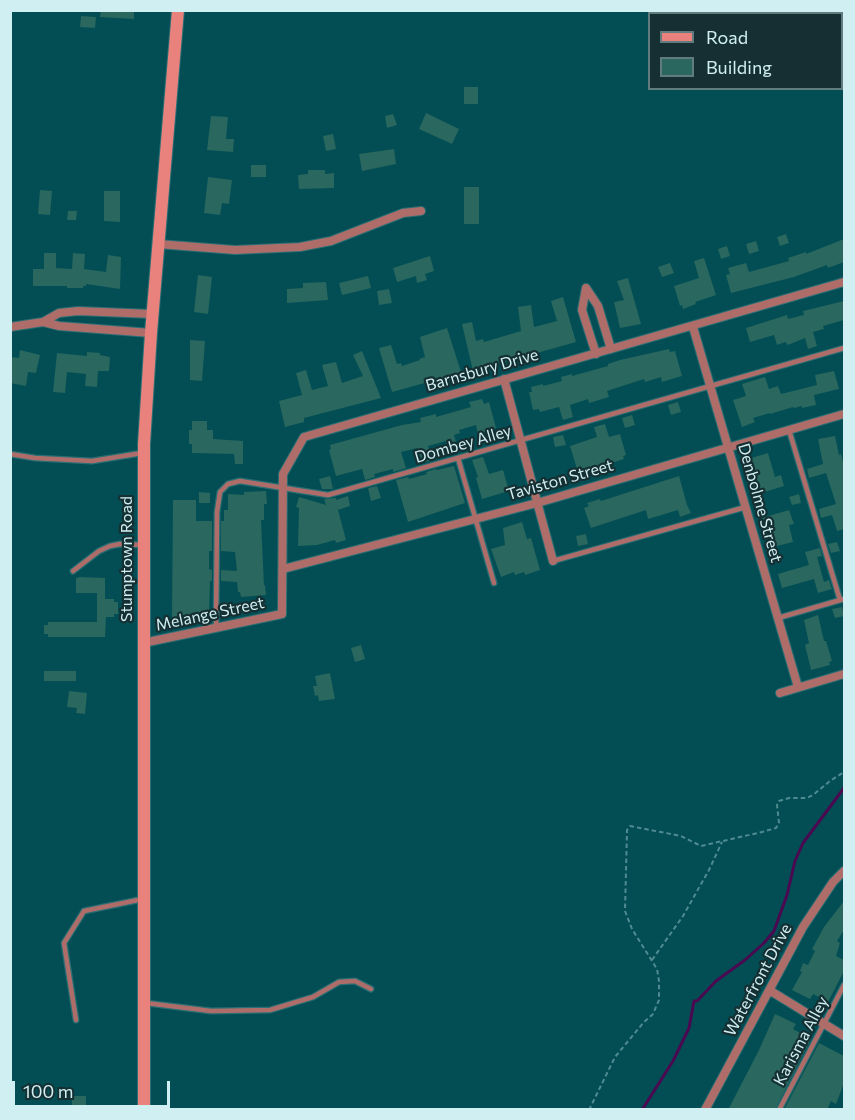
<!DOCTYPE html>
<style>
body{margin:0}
#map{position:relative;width:855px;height:1120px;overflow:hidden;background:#024e54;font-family:Commissioner,sans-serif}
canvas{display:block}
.frame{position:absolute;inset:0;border:12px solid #d0eff3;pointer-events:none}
.legend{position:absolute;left:648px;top:12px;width:195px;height:78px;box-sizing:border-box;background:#152f32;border:2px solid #607c7f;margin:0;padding:8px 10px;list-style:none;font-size:18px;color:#d0eff3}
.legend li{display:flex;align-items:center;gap:12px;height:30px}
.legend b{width:30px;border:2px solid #607c7f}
.scale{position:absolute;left:12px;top:1081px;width:158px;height:27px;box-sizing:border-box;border:3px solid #d0eff3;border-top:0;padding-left:8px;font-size:18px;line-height:21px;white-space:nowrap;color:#d0eff3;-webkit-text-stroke:4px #152f32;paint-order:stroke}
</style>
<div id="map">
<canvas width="855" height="1120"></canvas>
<div class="frame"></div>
<ul class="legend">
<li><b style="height:8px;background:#e9827c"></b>Road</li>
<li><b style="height:16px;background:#29675f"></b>Building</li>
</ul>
<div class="scale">100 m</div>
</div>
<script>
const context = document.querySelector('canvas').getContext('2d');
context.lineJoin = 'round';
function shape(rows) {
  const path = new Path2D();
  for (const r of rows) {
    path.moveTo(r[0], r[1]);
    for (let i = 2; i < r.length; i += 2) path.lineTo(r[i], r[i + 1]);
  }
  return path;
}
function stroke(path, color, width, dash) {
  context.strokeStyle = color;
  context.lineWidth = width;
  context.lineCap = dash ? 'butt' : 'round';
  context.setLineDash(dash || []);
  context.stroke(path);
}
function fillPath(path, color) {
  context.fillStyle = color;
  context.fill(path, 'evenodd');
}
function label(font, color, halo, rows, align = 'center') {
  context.font = font + ' Commissioner,sans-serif';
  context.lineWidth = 4.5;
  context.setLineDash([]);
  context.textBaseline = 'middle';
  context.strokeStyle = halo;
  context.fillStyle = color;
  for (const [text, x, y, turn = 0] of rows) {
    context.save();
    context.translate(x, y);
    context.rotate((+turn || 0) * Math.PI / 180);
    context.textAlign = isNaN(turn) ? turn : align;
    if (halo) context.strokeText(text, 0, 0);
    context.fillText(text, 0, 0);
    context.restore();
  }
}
stroke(shape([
 [642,1110,673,1061,689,1028,694,1001,697,1001,716,981,745,960,764,943,774,931,787,895,795,861,803,843,844,788]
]), '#4a0951', 3);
fillPath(shape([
 [101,10,134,10,134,19,100,17],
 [81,16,96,17,95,28,80,27],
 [464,87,478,87,478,104,464,104],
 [426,113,459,129,452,144,419,129],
 [393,114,397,125,387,128,385,116],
 [211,116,228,117,226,139,234,139,233,152,207,150],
 [333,134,336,149,326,151,323,136],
 [394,149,396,164,362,171,359,154],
 [251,165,266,165,266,177,251,177],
 [308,170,325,170,325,174,334,173,334,188,299,189,298,175,308,174],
 [208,177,232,180,229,204,222,203,220,215,204,213],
 [464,187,479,187,479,224,464,224],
 [40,190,52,191,50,215,38,214],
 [104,191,120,191,120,222,104,221],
 [68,211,77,211,76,220,67,220],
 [786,234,789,243,780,246,777,237],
 [844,239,844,262,828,268,827,265,794,277,731,293,726,275,730,274,728,268,746,263,749,272,789,261,788,258,806,252,806,254],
 [756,241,759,251,749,254,746,244],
 [727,246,730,256,721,259,718,249],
 [44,253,56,253,56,268,72,269,73,253,85,254,84,269,106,272,108,255,121,257,120,289,86,284,86,286,83,286,83,288,67,288,67,286,33,286,33,269,44,269],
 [430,256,434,271,425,274,427,280,417,283,416,276,397,282,393,268],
 [704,258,716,295,695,302,696,304,683,309,682,305,680,306,674,286,699,278,694,261],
 [670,263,674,273,662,277,658,267],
 [198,275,212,277,208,314,194,312],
 [368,276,371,288,342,295,339,283],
 [628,278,641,324,620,328,614,302,624,300,617,281],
 [326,282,328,300,287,303,287,289,303,288,303,283],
 [389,289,392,303,379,305,377,291],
 [563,297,576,342,473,371,462,324,472,322,476,341,483,339,484,342,521,331,518,307,531,305,534,327,557,321,551,301],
 [844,301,844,320,823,326,824,329,813,332,817,346,808,349,805,338,788,345,785,342,777,345,774,335,750,342,746,328,787,315,788,319,804,315,803,311],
 [447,328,462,375,450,378,450,376,392,392,379,348,391,345,397,364,401,363,402,366,420,360,419,359,425,357,420,337],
 [190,340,205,341,202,381,190,380],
 [669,349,670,352,675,351,682,376,662,382,661,377,645,382,644,379,607,391,609,397,589,403,588,399,570,405,573,417,563,420,559,407,540,412,539,409,533,410,529,392,532,392,531,387,543,384,543,386,562,381,561,377,572,374,572,376,608,366,608,364,620,360],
 [20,350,40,355,36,373,28,372,26,386,10,383,10,357,19,358],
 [362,351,381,398,304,418,304,422,285,427,279,401,302,395,296,373,306,370,312,390,328,386,322,365,336,362,342,383,363,376,353,355],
 [87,352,100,353,100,355,110,357,109,371,98,371,97,387,85,386,86,374,67,372,65,393,53,392,57,353,87,356],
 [834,371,839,389,814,395,816,405,802,408,802,406,794,408,793,407,770,414,770,413,753,418,755,422,742,427,733,400,746,396,742,384,765,377,769,389,778,386,781,394,817,385,815,375],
 [482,399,484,404,489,402,496,428,478,434,476,425,459,430,460,433,454,435,458,450,449,452,446,441,428,446,433,460,423,463,417,448,401,452,406,468,393,472,393,469,374,474,375,477,365,480,362,469,336,476,329,450,331,449,330,445,402,425,421,422,420,418,436,414,436,417,471,407,469,402],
 [678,402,681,412,671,415,668,405],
 [632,415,635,425,625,428,622,418],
 [192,421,207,421,207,430,213,430,213,439,243,441,243,464,235,464,234,454,192,453,192,444,189,444,189,430,192,430],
 [605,424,609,437,620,434,626,455,623,456,624,459,587,471,583,468,577,469,570,446,597,437,594,427],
 [563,435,566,445,555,447,553,437],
 [835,436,839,455,841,454,844,466,844,529,837,531,832,515,821,518,819,509,836,504,826,473,809,478,807,469,823,464,818,439],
 [768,453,775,477,781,475,784,486,755,495,751,481,754,480,748,459],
 [483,457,489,474,503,470,509,491,482,499,476,478,478,477,472,460],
 [454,466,465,503,408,522,396,480,408,477,409,479,427,474,426,472,436,469,437,470],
 [330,476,333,489,322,489,319,479],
 [679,476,687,505,691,513,680,517,678,510,648,519,646,510,591,528,584,508,589,506,587,503,600,499,601,501],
 [377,486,381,498,371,501,368,488],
 [266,491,267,504,264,504,264,520,261,520,264,585,265,585,266,595,241,597,240,592,238,592,237,582,221,581,221,570,237,571,235,552,221,551,221,521,224,521,224,510,228,510,228,494,244,495,244,492],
 [199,492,210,493,210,503,199,503],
 [799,494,801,503,792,505,789,497],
 [348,496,350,506,338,510,346,540,336,543,335,540,317,545,298,546,299,508,296,507,299,497,326,505,324,499,336,498,336,500],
 [173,500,196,500,196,521,212,521,212,551,209,551,209,569,212,570,212,581,210,581,209,615,172,617],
 [789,510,794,524,789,525,793,542,773,547,769,531,766,532,762,518],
 [522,522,527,539,531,538,540,570,525,575,524,572,515,575,514,572,501,577,491,549,505,545,503,528],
 [586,534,588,544,578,546,576,536],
 [837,542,840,551,831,553,828,544],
 [820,548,822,556,817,557,824,582,829,580,832,589,818,593,814,579,782,588,778,574,809,565,805,552],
 [80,577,105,578,105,599,114,599,114,602,118,602,118,614,114,614,114,617,106,617,105,637,48,637,48,634,44,634,44,625,48,625,48,622,97,622,97,593,76,593,76,578],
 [842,607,844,616,835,618,832,609],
 [818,615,824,641,826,641,832,661,829,662,830,665,811,670,805,645,809,643,804,620],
 [361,645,365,659,355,662,351,648],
 [44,671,76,671,76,681,44,681],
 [330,673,335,699,319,701,318,695,315,696,313,686,317,686,315,676],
 [69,691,87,693,85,714,76,713,77,708,67,707],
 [844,901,844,930,837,941,840,943,836,956,844,960,844,971,828,1002,813,994,810,999,792,990,802,972,800,971,803,963,808,965,815,951,812,949,824,927],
 [775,1014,796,1024,793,1029,811,1039,775,1110,728,1110,759,1050],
 [819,1043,844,1056,844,1083,836,1104,831,1101,827,1110,784,1110],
 [72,1096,86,1096,86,1110,72,1110]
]), '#29675f');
const lane = shape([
 [789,430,840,600],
 [10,454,35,458,92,461,142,453],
 [458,458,494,583],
 [553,561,746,507],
 [73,571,99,551,110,546,120,544,144,545],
 [778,618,844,599],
 [216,628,217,512,220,492,228,484,240,481,328,495,844,348],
 [146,1003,211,1011,270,1010,313,997,339,982,355,981,371,989],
 [76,1020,64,943,84,911,143,899],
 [779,1110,844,985]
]);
const street = shape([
 [158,244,235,250,300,247,331,241,403,213,421,211],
 [43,322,59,326,151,333],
 [10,327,43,322,59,313,78,311,152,314],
 [693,327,798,687],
 [596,354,582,310,586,288,598,306,611,349],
 [504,379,553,561],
 [283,569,537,503,844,414],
 [143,643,282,614,283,474,304,437,844,282],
 [780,693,844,674],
 [769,990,844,1036],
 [705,1110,803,927,833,882,844,871]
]);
const secondary = shape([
 [144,1110,144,444,151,333,178,10]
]);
stroke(lane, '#2b6e74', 7);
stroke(street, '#2b6e74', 10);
stroke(secondary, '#2b6e74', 14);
stroke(shape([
 [652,960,683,916,709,870,722,842],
 [589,1110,615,1057,644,1022,653,1014,659,1000,659,981,657,969,632,929,625,911,627,830,630,826,681,836,701,846,762,832,776,828,779,823,777,805,779,801,789,798,807,798,813,795,830,781,844,772]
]), '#508b91', 2, [4.5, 3]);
stroke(lane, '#af6d69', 4.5);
stroke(street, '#af6d69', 8);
stroke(secondary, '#e9827c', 12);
label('16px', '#d0eff3', '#152f32', [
 ["Barnsbury Drive",482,370,-16],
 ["Dombey Alley",463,444,-16],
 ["Taviston Street",560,480,-16],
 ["Denbolme Street",760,503,74],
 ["Stumptown Road",127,559,-90],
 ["Melange Street",210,614,-12],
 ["Waterfront Drive",758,980,-62],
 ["Karisma Alley",801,1041,-62]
]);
</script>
